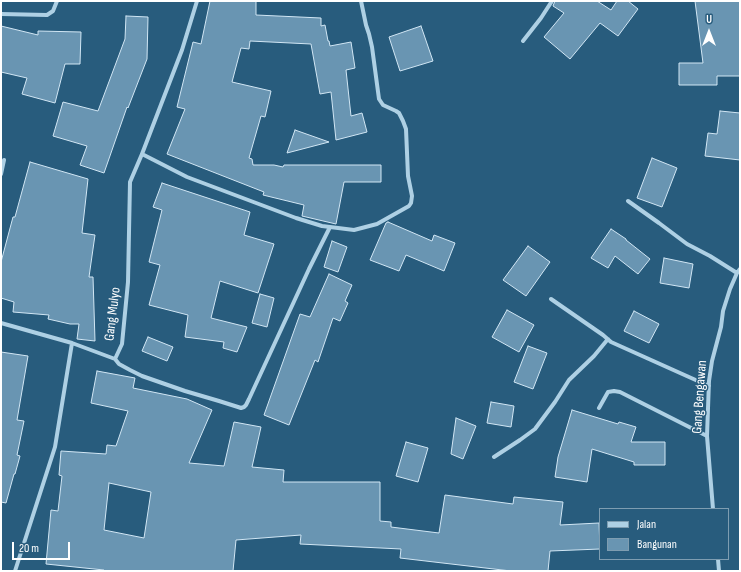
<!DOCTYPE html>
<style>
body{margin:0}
#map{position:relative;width:741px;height:572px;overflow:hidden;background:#285c7d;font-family:"Sofia Sans Condensed",sans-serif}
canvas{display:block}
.frame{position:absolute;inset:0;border:2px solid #fff;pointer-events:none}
.legend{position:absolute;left:599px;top:508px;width:130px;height:52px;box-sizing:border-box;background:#285c7d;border:1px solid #7e9db1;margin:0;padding:5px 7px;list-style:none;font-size:12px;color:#fff}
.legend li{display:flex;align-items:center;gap:8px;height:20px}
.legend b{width:20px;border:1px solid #7e9db1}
.north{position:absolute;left:689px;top:12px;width:40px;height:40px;-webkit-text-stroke:3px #285c7d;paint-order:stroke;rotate:0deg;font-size:11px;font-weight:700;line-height:16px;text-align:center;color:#fff}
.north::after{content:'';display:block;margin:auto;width:14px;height:18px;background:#fff;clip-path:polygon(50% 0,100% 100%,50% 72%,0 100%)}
.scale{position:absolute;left:12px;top:542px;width:58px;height:18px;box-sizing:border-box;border:2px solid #fff;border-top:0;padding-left:5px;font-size:12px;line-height:14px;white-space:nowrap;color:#fff;-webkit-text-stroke:3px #285c7d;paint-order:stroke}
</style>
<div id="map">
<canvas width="741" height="572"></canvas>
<div class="frame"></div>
<ul class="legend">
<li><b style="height:5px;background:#aed0e4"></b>Jalan</li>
<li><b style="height:11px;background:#6995b2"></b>Bangunan</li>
</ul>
<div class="north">U</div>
<div class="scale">20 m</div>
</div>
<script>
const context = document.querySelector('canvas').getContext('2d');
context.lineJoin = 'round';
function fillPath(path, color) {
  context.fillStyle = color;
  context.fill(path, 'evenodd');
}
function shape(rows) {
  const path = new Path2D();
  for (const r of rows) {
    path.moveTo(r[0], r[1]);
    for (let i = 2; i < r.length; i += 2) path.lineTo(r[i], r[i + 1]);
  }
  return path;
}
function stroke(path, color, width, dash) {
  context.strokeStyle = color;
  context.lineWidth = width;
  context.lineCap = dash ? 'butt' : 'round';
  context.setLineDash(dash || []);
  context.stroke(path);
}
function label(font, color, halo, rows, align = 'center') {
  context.font = font + ' "Sofia Sans Condensed",sans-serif';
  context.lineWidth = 3;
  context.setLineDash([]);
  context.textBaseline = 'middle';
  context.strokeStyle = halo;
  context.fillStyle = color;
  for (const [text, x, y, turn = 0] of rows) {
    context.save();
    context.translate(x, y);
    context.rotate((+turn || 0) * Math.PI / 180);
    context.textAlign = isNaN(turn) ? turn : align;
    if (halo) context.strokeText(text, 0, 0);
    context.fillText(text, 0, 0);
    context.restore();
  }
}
const building = shape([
 [210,1,256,1,256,15,321,18,321,26,325,25,328,41,329,41,330,46,351,42,355,68,346,70,351,116,362,113,367,132,336,140,331,92,320,94,311,44,250,41,249,49,241,48,232,82,271,91,265,117,261,116,249,158,252,159,253,165,274,165,283,167,284,165,381,165,381,182,344,182,336,224,302,216,304,205,263,195,264,192,167,154,185,109,177,107,193,42,201,44,210,1],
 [555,1,597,1,611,10,617,1,628,1,638,9,618,36,600,23,570,59,544,37,564,13,553,6,555,1],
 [695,1,740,1,740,76,717,76,717,85,679,85,679,63,703,63,695,1],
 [126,16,148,17,147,59,128,108,127,107,104,173,80,165,87,146,53,136,63,102,98,111,125,39,126,16],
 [1,26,38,35,38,31,81,32,80,64,65,64,55,103,22,94,27,78,1,72,1,26],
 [421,26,433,61,400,71,389,37,421,26],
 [720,111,740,113,740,160,705,156,708,133,717,134,720,111],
 [295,130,329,142,287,153,295,130],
 [652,158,677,168,662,207,637,198,652,158],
 [30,162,88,179,82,233,95,235,89,277,93,277,95,341,77,339,79,324,70,324,48,319,49,315,13,312,14,302,1,298,1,262,13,217,15,217,30,162],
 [162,183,250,212,244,235,274,244,258,293,220,281,211,318,247,327,237,352,223,348,224,342,185,337,188,315,149,305,160,265,149,262,162,210,153,207,162,183],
 [388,222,432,241,434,235,455,243,444,271,406,255,399,271,370,260,386,223,388,222],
 [611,229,626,239,626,240,650,259,638,274,615,256,608,268,591,258,611,229],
 [332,241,347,247,338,272,324,267,332,241],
 [528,246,550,262,526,296,503,280,528,246],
 [664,258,693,264,689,288,660,283,664,258],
 [329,274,352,285,345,301,348,303,340,321,333,318,318,362,315,360,289,425,264,415,300,314,310,317,329,274],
 [260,294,274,298,267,327,252,323,260,294],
 [507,310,534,325,519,352,492,337,507,310],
 [634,311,659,324,649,343,624,331,634,311],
 [148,337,173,347,167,361,142,351,148,337],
 [528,346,547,353,533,389,514,382,528,346],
 [1,352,28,356,17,420,24,421,17,455,20,456,15,474,14,474,6,503,1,502,1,352],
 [97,371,135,378,133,388,187,399,212,410,189,463,224,466,234,422,261,427,252,467,284,470,283,482,380,482,380,521,391,522,391,527,439,533,445,495,513,504,514,497,563,502,560,525,599,523,600,549,550,551,548,571,511,571,400,558,401,549,300,544,301,535,236,540,233,571,104,571,104,570,46,564,51,510,58,511,62,476,59,475,61,451,106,454,107,445,116,446,128,411,91,403,97,371],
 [109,483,151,492,144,538,104,530,109,483],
 [491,402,514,406,511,427,487,423,491,402],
 [572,410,618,424,619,422,636,427,631,442,665,442,665,465,634,465,634,462,592,449,587,482,555,477,558,457,572,410],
 [456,418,476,426,463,459,451,454,456,418],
 [406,442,428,448,418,482,396,476,406,442]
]);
fillPath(building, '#6995b2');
stroke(building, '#d1e6f4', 1);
stroke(shape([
 [1,14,47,15,53,11,57,1],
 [523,41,541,18,552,1],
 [142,154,187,177,296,218,322,226,354,230,377,224,409,206,411,203,412,196,408,176,406,129,403,121,399,113,396,111,383,105,379,99,372,47,369,34,366,25,361,1],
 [1,174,4,160],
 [628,201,659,223,687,244,710,256,737,273],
 [551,299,603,335,611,342,709,386],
 [1,323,72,343],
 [115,359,119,364,130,370,142,376,185,391,219,401,238,407,241,408,244,407,246,405,249,399,309,269,330,227],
 [599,408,608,392,614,391,620,392,707,436],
 [494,457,520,440,535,429,555,402,569,380,594,356,608,339],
 [713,509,707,436,709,381,712,361,721,327,723,311,730,289,737,273,740,269],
 [718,559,719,571],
 [15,571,55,447,72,343,115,359,122,344,128,282,130,182,142,154,182,50,197,1]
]), '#aed0e4', 4);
label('14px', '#fff', '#285c7d', [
 ["Gang Mulyo",113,314,-83],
 ["Gang Bengawan",700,397,-86]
]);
</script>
